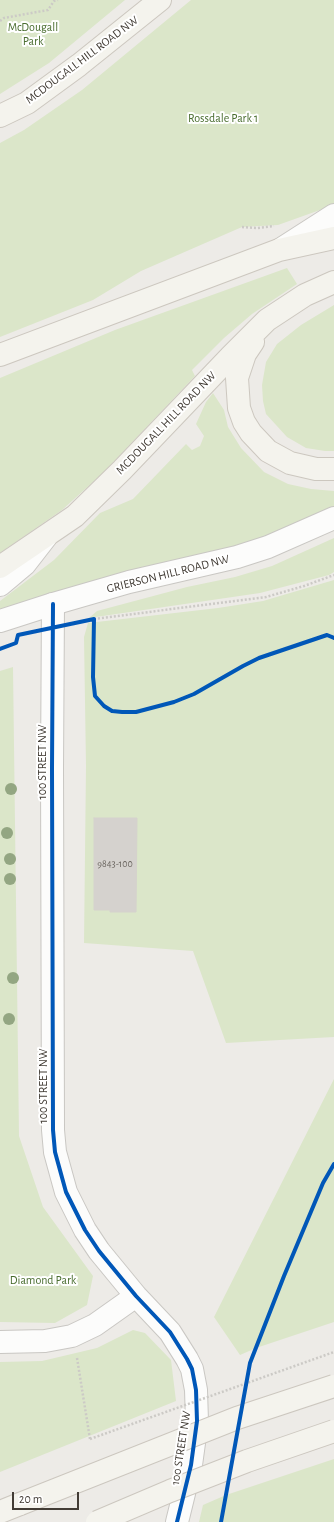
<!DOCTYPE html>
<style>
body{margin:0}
#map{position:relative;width:334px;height:1522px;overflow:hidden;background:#edebe7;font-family:"Alegreya Sans",sans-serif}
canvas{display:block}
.scale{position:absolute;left:12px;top:1492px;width:67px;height:18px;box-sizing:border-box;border:2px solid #423c35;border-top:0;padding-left:5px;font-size:12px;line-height:14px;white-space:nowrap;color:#423c35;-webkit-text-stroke:3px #fff;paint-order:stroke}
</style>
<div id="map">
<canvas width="334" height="1522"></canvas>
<div class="scale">20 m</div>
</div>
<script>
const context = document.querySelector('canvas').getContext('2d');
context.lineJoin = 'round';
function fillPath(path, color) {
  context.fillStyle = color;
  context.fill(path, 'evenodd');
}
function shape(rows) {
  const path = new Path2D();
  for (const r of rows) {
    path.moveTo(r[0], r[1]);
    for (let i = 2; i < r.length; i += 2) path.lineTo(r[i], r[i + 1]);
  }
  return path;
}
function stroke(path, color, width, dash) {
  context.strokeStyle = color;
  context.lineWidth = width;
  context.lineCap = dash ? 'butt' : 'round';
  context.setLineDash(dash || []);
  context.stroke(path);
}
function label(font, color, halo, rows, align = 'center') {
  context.font = font + ' "Alegreya Sans",sans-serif';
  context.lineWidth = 4;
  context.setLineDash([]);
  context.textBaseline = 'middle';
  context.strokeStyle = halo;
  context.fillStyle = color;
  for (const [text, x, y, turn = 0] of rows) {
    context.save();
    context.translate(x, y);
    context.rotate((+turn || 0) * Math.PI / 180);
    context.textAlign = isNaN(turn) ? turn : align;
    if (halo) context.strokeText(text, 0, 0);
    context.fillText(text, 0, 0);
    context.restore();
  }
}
fillPath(shape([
 [0,0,125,0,49,63,0,94],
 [191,0,334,0,334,205,278,225,242,227,141,271,93,300,0,337,0,143,24,130,82,90],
 [287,268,297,284,252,314,224,338,192,370,195,376,104,472,62,510,0,553,0,378,115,330],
 [334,305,334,451,325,451,306,448,287,437,266,414,263,401,262,385,266,362,277,344,301,325],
 [213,393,224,410,228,427,241,448,264,472,288,484,311,489,334,491,334,511,281,536,0,613,0,601,54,560,100,513,133,499,186,444,192,450,200,446,204,436,196,424,206,402],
 [334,538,334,572,329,575,260,593,89,618,97,611,187,587,235,577,272,566],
 [334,580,334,1037,226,1043,193,951,84,943,86,766,84,637,88,623,218,608,263,601],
 [13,667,19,1136,43,1207,93,1276,87,1305,55,1323,0,1322,0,671],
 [334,1079,334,1322,256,1348,240,1355,214,1317],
 [133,1330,145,1333,171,1360,176,1401,0,1472,0,1362,42,1361,97,1348],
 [334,1459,334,1522,199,1522,203,1505,226,1495]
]), '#dbe6c9');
const building = shape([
 [94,818,137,818,136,912,110,912,110,910,94,910,94,818]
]);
fillPath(building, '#d5d2ce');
stroke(building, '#d5d2cd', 1);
const minor = shape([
 [53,604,52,768,53,1130,55,1152,66,1192,85,1230,99,1251,136,1296,170,1332,187,1359,192,1369,196,1390,197,1421,191,1465,177,1522],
 [0,1342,45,1341,72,1336,95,1325,136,1296]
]);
const tertiary = shape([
 [281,249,334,215],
 [0,585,25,564,46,537],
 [0,621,53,604,129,582,237,557,268,547,334,518]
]);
const secondary = shape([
 [0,116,27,103,79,65,160,0],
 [253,342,245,354,237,378,239,408,244,422,251,433,268,451,290,463,316,469,334,469],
 [0,355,279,250,334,238],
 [0,567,75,516,122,470,230,357,267,320,305,295,334,282],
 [0,1512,20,1504]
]);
stroke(minor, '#c9c7c3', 24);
stroke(tertiary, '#c9c7c3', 24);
stroke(secondary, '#ccc7bf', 24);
stroke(shape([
 [0,21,4,18,48,10,54,1,58,0],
 [242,227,257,228,274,226],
 [94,619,266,597,304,586,334,575],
 [77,1358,90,1439]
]), '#cccac6', 2.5, [2, 2]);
stroke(minor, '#fcfcfb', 22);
stroke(tertiary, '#fcfcfb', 22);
stroke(secondary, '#f4f3ed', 22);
const secondaryBridge = shape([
 [20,1504,237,1418,334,1386],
 [97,1522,170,1491,247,1461,334,1431]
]);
stroke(secondaryBridge, '#ccc7bf', 24, []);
stroke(shape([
 [90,1439,334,1352]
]), '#cccac6', 2.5, [2, 2]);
stroke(secondaryBridge, '#f4f3ed', 22);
stroke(shape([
 [53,604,52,768,53,1130,55,1152,66,1192,85,1230,99,1251,136,1296,170,1332,187,1359,192,1369,196,1390,197,1421,191,1465,177,1522],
 [0,649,16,643,18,635,94,619,93,677,95,696,104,706,112,711,122,712,136,712,174,702,194,694,243,666,259,658,327,635,334,638],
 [221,1522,250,1363,284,1276,323,1183,334,1164]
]), '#0057b8', 4);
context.fillStyle = '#93a682';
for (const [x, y] of [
 [11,789],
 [7,833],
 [10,859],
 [10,879],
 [13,978],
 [9,1019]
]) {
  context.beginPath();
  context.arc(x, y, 6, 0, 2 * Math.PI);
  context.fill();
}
label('10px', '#68635d', null, [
 ["9843-100",115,864]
]);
label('12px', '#496d2f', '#fff', [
 ["McDougall",33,27],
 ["Park",33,41],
 ["Rossdale Park 1",223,118],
 ["Diamond Park",43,1280]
]);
label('12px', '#423c35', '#fff', [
 ["MCDOUGALL HILL ROAD NW",82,60,-37],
 ["MCDOUGALL HILL ROAD NW",166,423,-46],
 ["GRIERSON HILL ROAD NW",168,574,-14],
 ["100 STREET NW",42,762,-90],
 ["100 STREET NW",43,1086,-90],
 ["100 STREET NW",181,1448,-81]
]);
</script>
